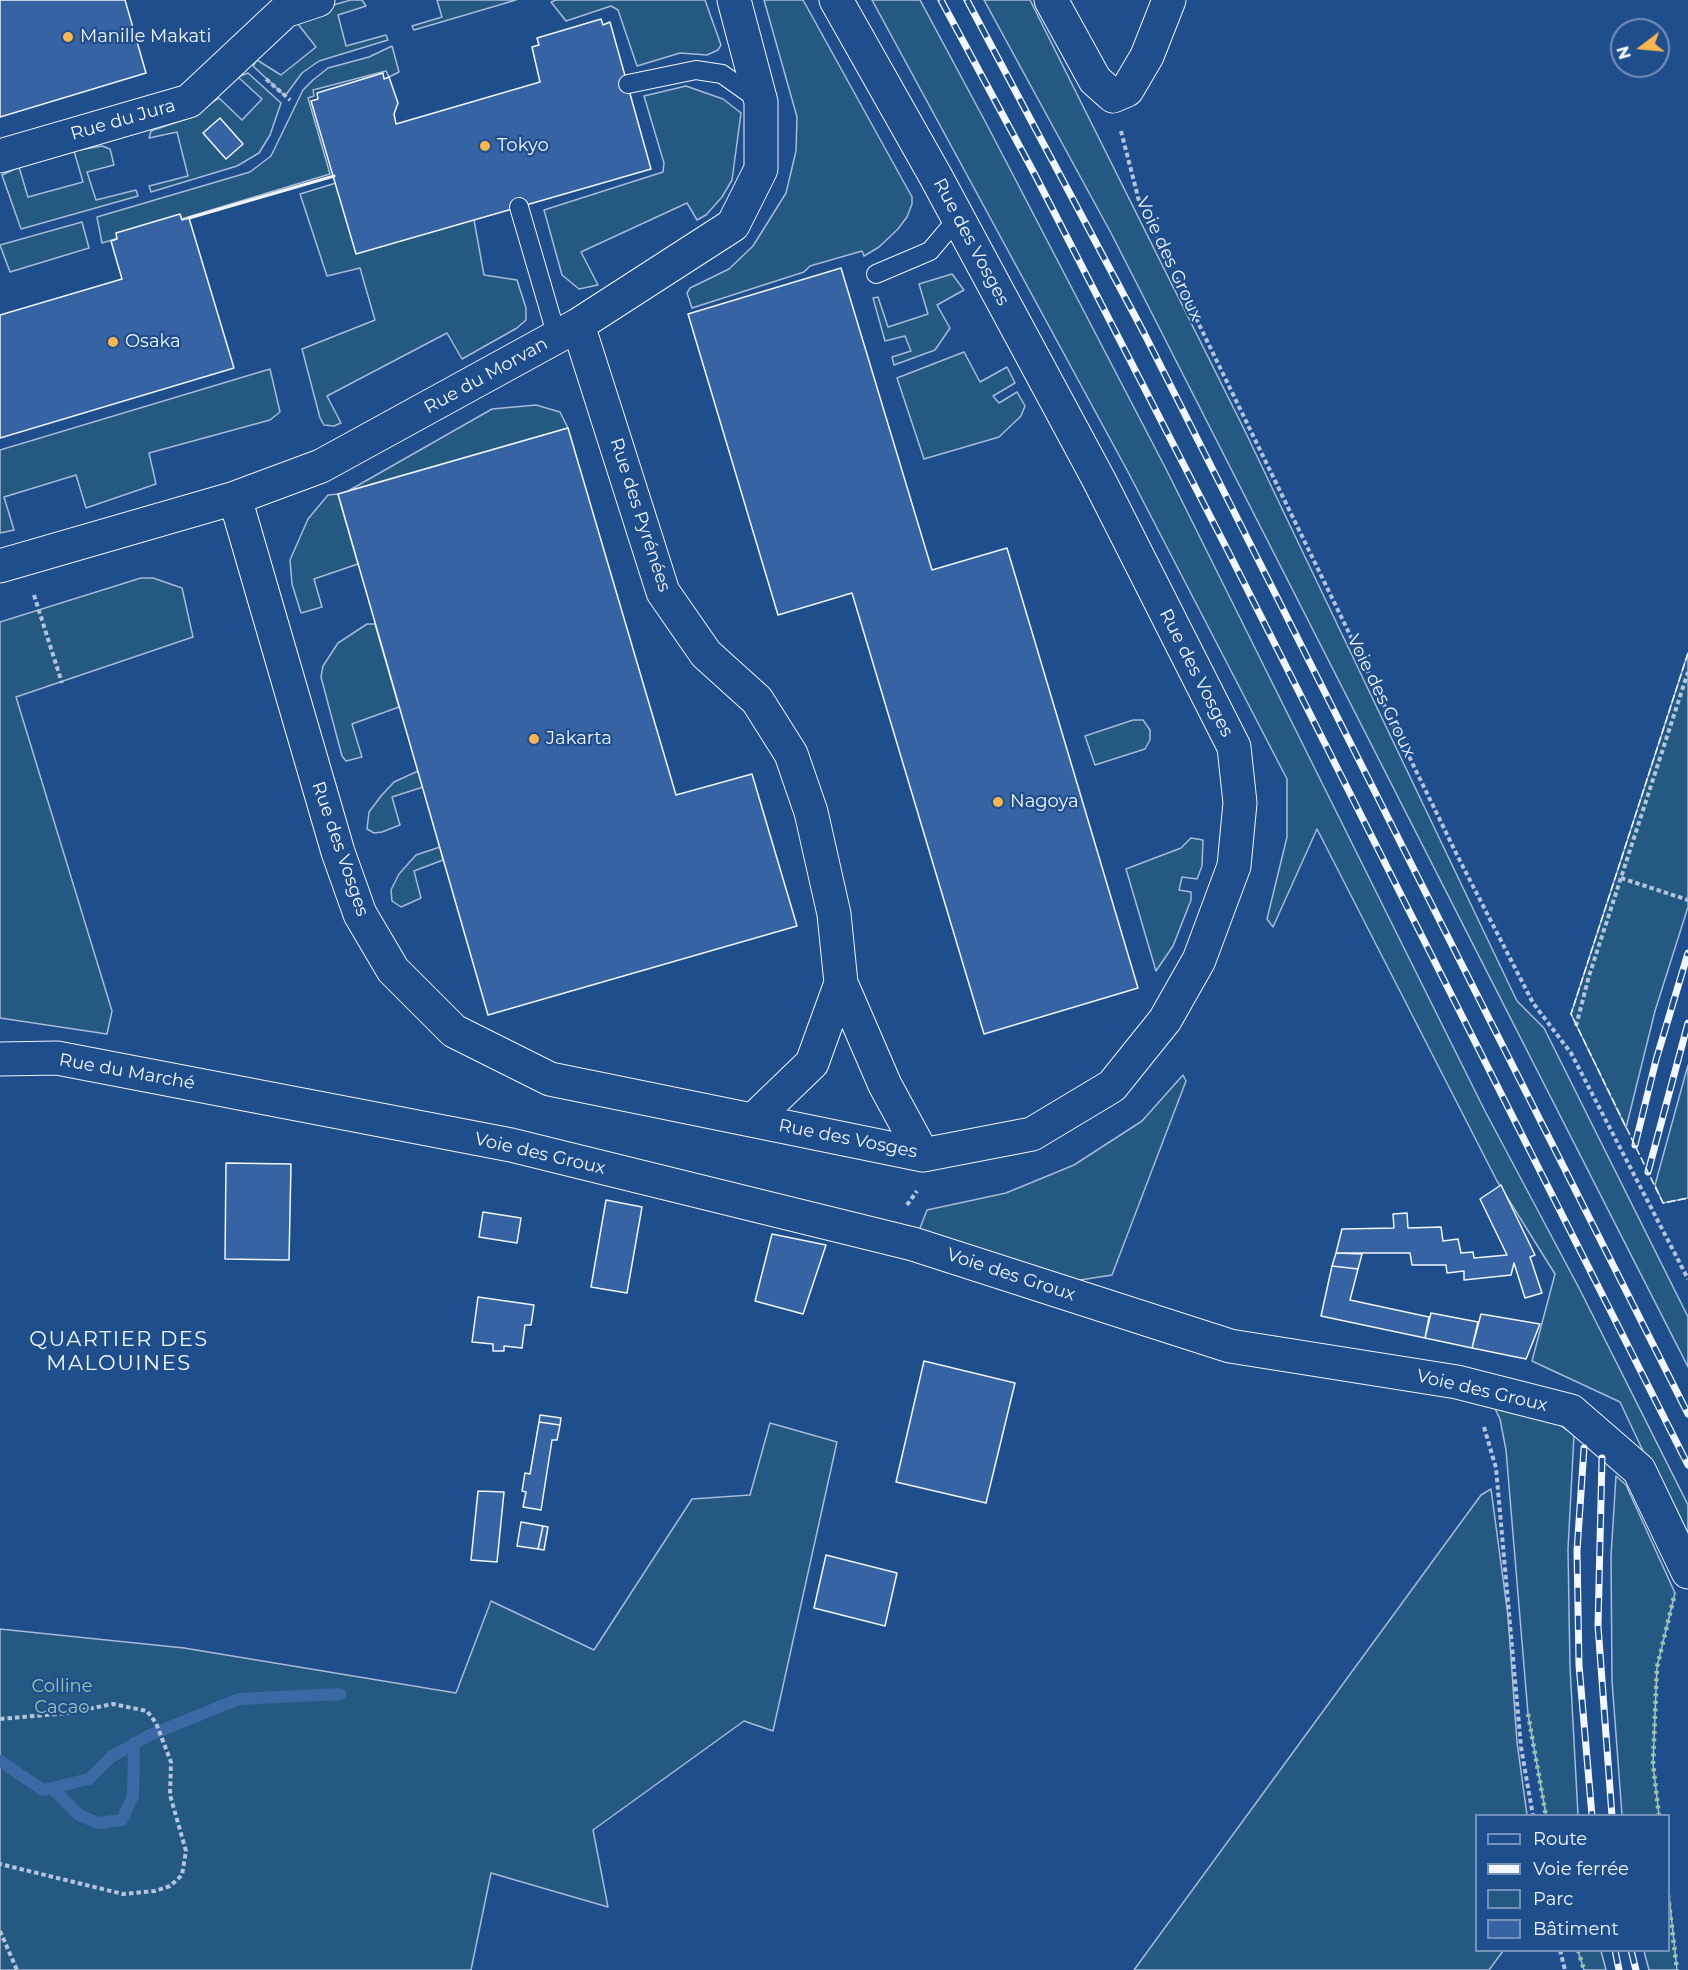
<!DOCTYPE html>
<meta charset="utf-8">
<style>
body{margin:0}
#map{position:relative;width:1688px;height:1970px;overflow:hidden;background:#1f4e8c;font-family:Montserrat,sans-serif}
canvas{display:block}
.legend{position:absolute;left:1475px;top:1814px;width:195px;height:138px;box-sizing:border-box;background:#1f4e8c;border:2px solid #7391ba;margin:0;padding:8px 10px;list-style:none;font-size:18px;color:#f2f6ff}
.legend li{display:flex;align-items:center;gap:12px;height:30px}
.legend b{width:30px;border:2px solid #7391ba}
.north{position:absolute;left:1610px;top:18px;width:60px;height:60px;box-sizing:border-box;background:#1f4e8c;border:2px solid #7391ba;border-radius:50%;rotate:254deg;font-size:16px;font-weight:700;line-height:24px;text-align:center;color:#f2f6ff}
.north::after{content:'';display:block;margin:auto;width:21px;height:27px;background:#ffb74d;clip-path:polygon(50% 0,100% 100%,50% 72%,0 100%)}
</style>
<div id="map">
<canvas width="1688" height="1970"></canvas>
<ul class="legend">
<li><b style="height:8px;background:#1f4e8c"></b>Route</li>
<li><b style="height:8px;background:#f2f6ff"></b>Voie ferrée</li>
<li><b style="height:16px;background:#245a82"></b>Parc</li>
<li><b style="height:16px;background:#3563a3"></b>Bâtiment</li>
</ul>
<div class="north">N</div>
</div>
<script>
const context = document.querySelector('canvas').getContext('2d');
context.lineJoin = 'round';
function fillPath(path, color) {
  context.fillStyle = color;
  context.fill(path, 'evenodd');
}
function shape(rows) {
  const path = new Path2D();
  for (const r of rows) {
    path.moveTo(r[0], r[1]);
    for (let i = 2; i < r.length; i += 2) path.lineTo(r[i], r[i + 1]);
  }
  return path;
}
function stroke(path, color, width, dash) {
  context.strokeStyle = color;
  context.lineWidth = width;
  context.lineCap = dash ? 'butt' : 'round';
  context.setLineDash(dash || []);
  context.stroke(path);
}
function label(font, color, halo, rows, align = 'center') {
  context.font = font + ' Montserrat,sans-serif';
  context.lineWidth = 4.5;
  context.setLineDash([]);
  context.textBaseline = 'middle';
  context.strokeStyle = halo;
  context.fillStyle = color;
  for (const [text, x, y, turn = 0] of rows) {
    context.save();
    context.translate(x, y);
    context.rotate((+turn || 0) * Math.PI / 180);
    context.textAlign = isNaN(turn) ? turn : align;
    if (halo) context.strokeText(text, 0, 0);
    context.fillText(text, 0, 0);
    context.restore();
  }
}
const green = shape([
 [351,0,362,0,366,6,338,15,346,46,386,35,388,40,319,61,302,73,285,96,253,66,257,60,281,75,316,47,298,24,326,7,351,0],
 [437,0,516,0,414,30,412,26,442,17,437,0],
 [556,0,705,0,721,45,718,50,707,55,680,53,637,66,618,10,611,6,566,21,551,2,556,0],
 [764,0,803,0,912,197,912,204,907,217,898,229,879,247,864,256,862,251,810,266,804,272,692,308,687,293,690,288,729,269,753,246,786,193,796,151,797,117,764,0],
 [872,0,920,0,986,123,1166,469,1485,1111,1579,1288,1688,1505,1688,1547,1620,1402,1532,1361,1555,1274,1497,1181,1317,829,1273,927,1267,919,1287,837,1287,779,1127,470,872,0],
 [984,0,1030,0,1244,429,1517,1001,1544,1028,1688,1317,1688,1367,1111,233,984,0],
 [392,46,399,72,389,77,386,71,313,90,314,96,308,98,330,174,102,243,97,217,250,172,271,156,303,90,313,80,328,68,369,57,392,46],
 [248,73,281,103,270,135,259,153,237,166,151,192,149,186,188,176,177,132,149,138,151,131,186,119,219,98,242,120,262,99,238,77,248,73],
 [686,86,723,99,741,113,732,180,722,197,706,215,697,220,687,203,581,252,598,285,579,289,562,275,544,210,663,172,664,163,644,96,686,86],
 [102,146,110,149,114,165,87,172,96,200,136,190,138,196,21,229,2,175,19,167,28,197,83,182,74,151,102,146],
 [336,183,474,220,484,275,517,280,526,308,526,320,517,328,462,359,447,333,327,396,341,423,334,426,324,425,320,418,302,349,375,320,360,268,327,276,300,194,336,183],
 [82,222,89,248,10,272,0,245,82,222],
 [952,274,964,290,937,305,950,328,935,350,894,365,892,357,911,351,905,336,885,341,873,298,878,297,888,327,928,314,919,284,952,274],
 [964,352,980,382,1007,367,1015,383,993,396,999,403,1017,392,1025,406,1021,416,999,437,924,459,897,378,964,352],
 [270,369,280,412,270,420,149,453,156,484,86,508,76,475,4,497,14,530,0,533,0,450,270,369],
 [536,405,560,412,568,428,348,491,492,409,536,405],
 [338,494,358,564,314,579,322,607,301,613,292,584,290,560,308,519,328,495,338,494],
 [141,578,153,578,182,588,193,637,16,697,112,1011,107,1034,0,1018,0,622,141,578],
 [367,624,375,624,399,707,352,724,362,757,346,761,342,756,321,677,323,666,338,643,367,624],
 [1688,653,1688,907,1655,1011,1626,1128,1571,1014,1688,653],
 [1133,720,1143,720,1150,730,1150,740,1145,749,1095,765,1085,736,1133,720],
 [418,771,423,787,392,797,400,825,382,832,374,833,367,829,369,812,381,796,394,782,418,771],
 [1191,838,1203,840,1202,866,1197,879,1182,877,1179,890,1191,892,1191,900,1173,946,1156,971,1126,869,1181,848,1191,838],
 [440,847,443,860,414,871,421,898,401,907,392,901,391,890,399,874,416,855,440,847],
 [1688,1065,1688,1198,1663,1203,1655,1185,1688,1065],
 [1183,1075,1186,1081,1112,1275,1048,1285,915,1241,927,1210,1006,1193,1074,1165,1142,1121,1183,1075],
 [1489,1396,1520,1397,1574,1435,1568,1549,1570,1667,1578,1815,1546,1815,1528,1714,1506,1450,1500,1419,1489,1396],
 [770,1423,837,1442,773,1731,744,1721,593,1830,608,1907,491,1873,471,1970,0,1970,0,1629,184,1648,456,1693,491,1601,594,1650,692,1499,750,1495,770,1423],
 [1616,1476,1626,1485,1675,1593,1657,1667,1653,1764,1659,1815,1622,1815,1612,1681,1611,1556,1616,1476],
 [1491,1489,1508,1616,1517,1742,1527,1815,1476,1816,1476,1950,1503,1951,1489,1970,1134,1970,1481,1495,1491,1489],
 [1669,1895,1677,1970,1649,1970,1644,1951,1668,1950,1669,1895],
 [1578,1951,1601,1951,1606,1970,1584,1970,1578,1951]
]);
fillPath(green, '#245a82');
stroke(green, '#a8bbd7', 1.5);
stroke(shape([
 [0,1761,43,1790,89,1779,111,1757,150,1735,239,1699,340,1694],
 [52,1788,79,1815,98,1823,122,1820,133,1796,134,1743]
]), '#3b69a3', 12);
const building = shape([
 [0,0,125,0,146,73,0,117,0,0],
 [601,19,603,25,610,22,651,169,356,254,311,101,318,99,317,93,383,73,384,79,389,77,398,103,394,114,396,124,540,82,532,47,539,45,537,38,601,19],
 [220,118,243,144,226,159,203,133,220,118],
 [180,214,182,220,189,218,234,368,0,438,0,315,122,279,111,241,117,239,116,233,180,214],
 [841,268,932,570,1007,548,1138,988,984,1034,852,593,778,615,688,314,841,268],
 [568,428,676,795,752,774,797,926,488,1015,338,494,568,428],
 [226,1163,291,1164,289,1260,225,1259,226,1163],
 [1501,1185,1535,1255,1530,1257,1542,1293,1525,1298,1514,1263,1511,1275,1464,1280,1464,1271,1447,1273,1446,1265,1412,1265,1410,1253,1336,1253,1342,1229,1394,1228,1393,1214,1407,1213,1408,1228,1441,1227,1443,1241,1458,1239,1461,1253,1473,1252,1474,1258,1507,1255,1480,1199,1501,1185],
 [606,1200,642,1207,627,1293,591,1287,606,1200],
 [483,1212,521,1218,517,1243,479,1237,483,1212],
 [772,1234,826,1245,803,1314,755,1301,772,1234],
 [1336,1253,1362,1254,1358,1269,1332,1266,1336,1253],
 [1332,1266,1358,1269,1350,1300,1429,1317,1425,1338,1321,1316,1332,1266],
 [478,1297,534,1305,531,1325,525,1325,522,1348,504,1346,504,1351,493,1351,493,1344,472,1342,478,1297],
 [1431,1313,1478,1322,1472,1348,1425,1338,1431,1313],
 [1481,1314,1540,1324,1526,1359,1472,1348,1481,1314],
 [924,1361,1015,1383,986,1503,896,1482,924,1361],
 [540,1415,561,1418,560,1425,539,1422,540,1415],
 [539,1422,560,1425,557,1440,552,1440,541,1510,523,1507,526,1492,522,1491,525,1473,530,1474,539,1422],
 [478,1491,504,1492,497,1562,471,1560,478,1491],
 [521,1522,543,1526,538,1549,517,1546,521,1522],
 [543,1526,548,1527,544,1550,538,1549,543,1526],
 [826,1555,897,1573,885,1626,814,1608,826,1555]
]);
fillPath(building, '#3563a3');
stroke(building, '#f2f6ff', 1.5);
const service = shape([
 [628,84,696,70,722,74,760,101],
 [519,207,557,337],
 [876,274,930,251,958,218]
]);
const minor = shape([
 [1051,0,1095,80,1113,96,1127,90,1147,56,1169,0],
 [0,156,189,101,285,11,318,0],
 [578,325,663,592,706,654,757,700,791,754,811,812,834,914,841,983,812,1063,753,1120],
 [235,498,338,852,360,914,393,970,454,1031,550,1079,923,1155,1032,1134,1112,1086,1165,1020,1199,960,1234,866,1240,803,1234,747,1099,480,936,177,836,0],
 [0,566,235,498,321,466,578,325,733,225,761,169,761,102,734,0],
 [841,983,885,1085,923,1155],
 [0,1059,57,1058,511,1145,913,1244,1230,1346,1457,1382,1571,1411,1639,1470,1688,1572]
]);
stroke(service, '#f2f6ff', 20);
stroke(minor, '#f2f6ff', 35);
stroke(shape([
 [266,79,290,100],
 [1121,131,1139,201,1457,855,1533,1003,1571,1053,1688,1279],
 [34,595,62,683],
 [1621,878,1688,900],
 [1576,1026,1589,976,1688,672],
 [907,1205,917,1191],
 [1484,1427,1496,1468,1521,1747,1533,1816],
 [0,1719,68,1713,113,1704,147,1711,156,1723,171,1762,170,1795,186,1851,182,1875,170,1886,155,1891,123,1894,0,1864],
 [0,1931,17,1970],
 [1560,1950,1565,1970]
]), '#b3c4dc', 4, [4.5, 3]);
stroke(service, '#1f4e8c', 18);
stroke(minor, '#1f4e8c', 33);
const rail = shape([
 [941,0,1034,173,1228,551,1688,1465],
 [967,0,1144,333,1688,1414],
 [1635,1145,1656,1060,1688,953],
 [1648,1172,1688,1023],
 [1584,1448,1577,1551,1579,1665,1592,1816],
 [1602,1458,1598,1626,1612,1816],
 [1615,1950,1619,1970],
 [1631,1950,1636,1970]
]);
stroke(rail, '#f2f6ff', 7);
stroke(rail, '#1f4e8c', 4.5, [14]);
stroke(shape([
 [1528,1714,1546,1816],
 [1659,1816,1653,1764,1657,1667,1675,1593],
 [1668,1895,1677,1970],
 [1578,1950,1584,1970]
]), '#97c8a6', 4.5, [3, 4.5]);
stroke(shape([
 [1688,653,1571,1014,1663,1203,1688,1198]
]), '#f2f6ff', 1.5, [8, 3]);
stroke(shape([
 [189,218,334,176]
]), '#f2f6ff', 3);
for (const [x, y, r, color] of [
 [68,37,6,"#ffb74d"],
 [485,146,6,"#ffb74d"],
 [113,342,6,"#ffb74d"],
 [534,739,6,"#ffb74d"],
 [998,802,6,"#ffb74d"]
]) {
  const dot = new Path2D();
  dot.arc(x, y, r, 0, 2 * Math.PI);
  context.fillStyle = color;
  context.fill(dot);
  stroke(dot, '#1f4e8c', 2);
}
label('18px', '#f2f6ff', '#1f4e8c', [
 ["Manille Makati",80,37],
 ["Tokyo",497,146],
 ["Osaka",125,342],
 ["Jakarta",546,739],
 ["Nagoya",1010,802]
], 'left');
label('18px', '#f2f6ff', '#1f4e8c', [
 ["Rue du Jura",123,120,-16],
 ["Rue des Vosges",971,242,62],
 ["Voie des Groux",1169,259,65],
 ["Rue du Morvan",486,376,-29],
 ["Rue des Pyrénées",640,515,72],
 ["Rue des Vosges",1196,673,63],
 ["Voie des Groux",1381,696,64],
 ["Rue des Vosges",340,849,71],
 ["Rue du Marché",127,1072,10],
 ["Rue des Vosges",848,1139,11],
 ["Voie des Groux",540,1154,13],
 ["Voie des Groux",1011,1275,18],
 ["Voie des Groux",1482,1391,13]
]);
label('18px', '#97c8a6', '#1f4e8c', [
 ["Colline",62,1687],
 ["Cacao",62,1708]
]);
context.letterSpacing = '1.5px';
label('21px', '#f2f6ff', '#1f4e8c', [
 ["QUARTIER DES",119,1340],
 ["MALOUINES",119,1364]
]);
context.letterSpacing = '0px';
</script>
